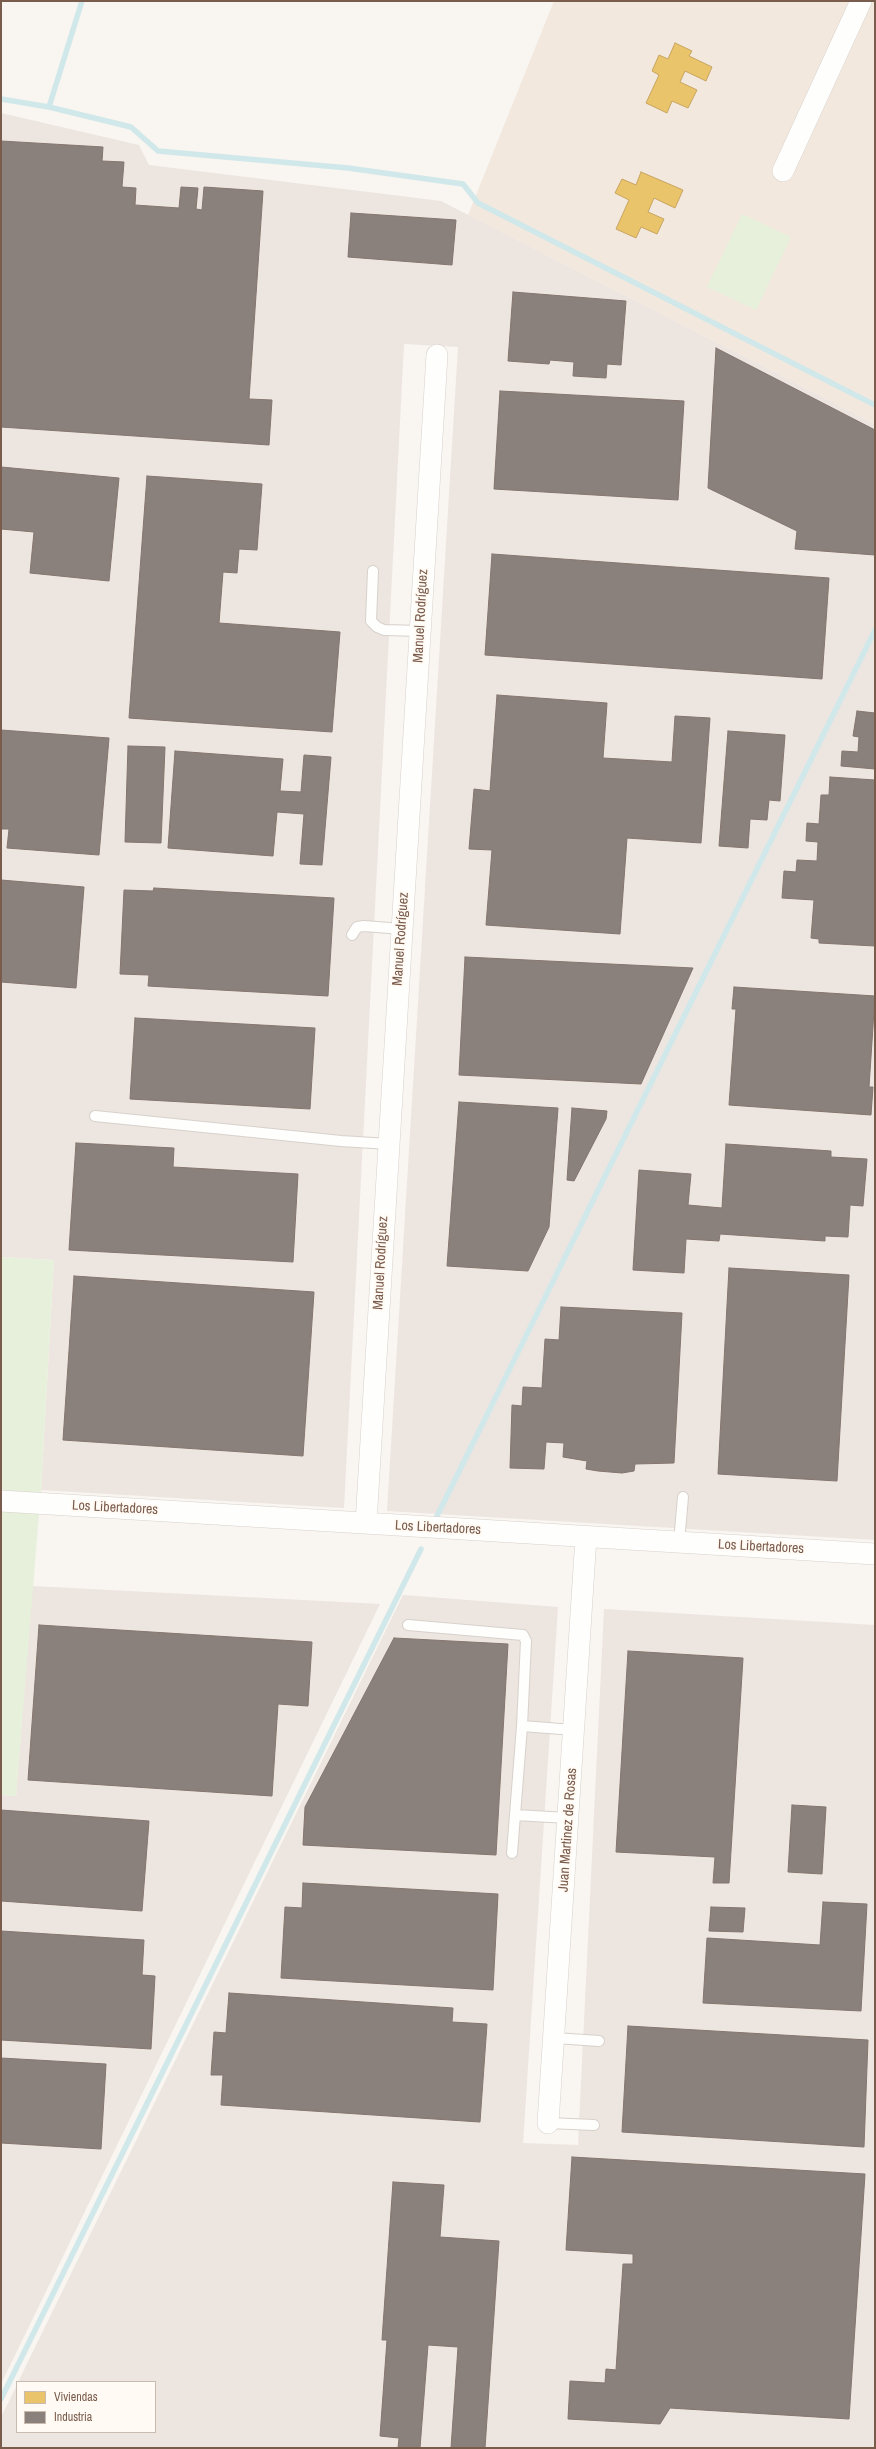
<!DOCTYPE html>
<meta charset="utf-8">
<style>
body{margin:0}
#map{position:relative;width:876px;height:2449px;overflow:hidden;background:#f9f5f0;font-family:"Archivo Narrow",sans-serif}
canvas{display:block}
.frame{position:absolute;inset:0;border:2px solid #7a5c4d;pointer-events:none}
.legend{position:absolute;left:16px;top:2381px;width:140px;height:52px;box-sizing:border-box;background:#fffaf3;border:1px solid #cabbb1;margin:0;padding:5px 7px;list-style:none;font-size:12px;color:#7a5c4d}
.legend li{display:flex;align-items:center;gap:8px;height:20px}
.legend b{width:20px;border:1px solid #cabbb1}
</style>
<div id="map">
<canvas width="876" height="2449"></canvas>
<div class="frame"></div>
<ul class="legend">
<li><b style="height:11px;background:#e9c46a"></b>Viviendas</li>
<li><b style="height:11px;background:#8a817c"></b>Industria</li>
</ul>
</div>
<script>
const context = document.querySelector('canvas').getContext('2d');
context.lineJoin = 'round';
function fillPath(path, color) {
  context.fillStyle = color;
  context.fill(path, 'evenodd');
}
function shape(rows) {
  const path = new Path2D();
  for (const r of rows) {
    path.moveTo(r[0], r[1]);
    for (let i = 2; i < r.length; i += 2) path.lineTo(r[i], r[i + 1]);
  }
  return path;
}
function stroke(path, color, width, dash) {
  context.strokeStyle = color;
  context.lineWidth = width;
  context.lineCap = dash ? 'butt' : 'round';
  context.setLineDash(dash || []);
  context.stroke(path);
}
function label(font, color, halo, rows, align = 'center') {
  context.font = font + ' "Archivo Narrow",sans-serif';
  context.lineWidth = 4;
  context.setLineDash([]);
  context.textBaseline = 'middle';
  context.strokeStyle = halo;
  context.fillStyle = color;
  for (const [text, x, y, turn = 0] of rows) {
    context.save();
    context.translate(x, y);
    context.rotate((+turn || 0) * Math.PI / 180);
    context.textAlign = isNaN(turn) ? turn : align;
    if (halo) context.strokeText(text, 0, 0);
    context.fillText(text, 0, 0);
    context.restore();
  }
}
fillPath(shape([
 [554,1,875,1,875,424,468,215]
]), '#f2e8de');
fillPath(shape([
 [1,113,139,145,149,165,441,201,875,424,875,1540,387,1511,458,347,404,344,344,1508,41,1490,54,1260,1,1257],
 [32,1586,380,1604,1,2384,1,1795,16,1796],
 [403,1595,558,1607,523,2143,578,2145,604,1609,875,1625,875,2448,1,2448,1,2417,17,2385,17,2432,155,2432,155,2382,18,2382]
]), '#ede5e0');
fillPath(shape([
 [742,214,791,237,756,310,707,287],
 [1,1257,54,1260,41,1490,16,1796,1,1795]
]), '#e7f0db');
const homes = shape([
 [675,43,692,51,689,56,712,67,706,81,685,71,680,82,697,90,688,108,672,101,667,113,646,103,659,75,652,71,659,55,668,59,675,43],
 [641,172,683,190,675,208,654,198,648,212,664,219,657,234,641,227,636,238,616,229,629,200,615,193,622,179,636,185,641,172]
]);
fillPath(homes, '#e9c46a');
stroke(homes, '#c8a561', 1);
const industry = shape([
 [1,141,103,147,102,161,124,162,122,187,136,188,135,205,179,208,181,187,198,188,196,209,202,210,204,187,263,191,249,399,272,400,269,445,1,427,1,141],
 [351,213,456,220,452,265,348,257,351,213],
 [513,292,626,301,621,365,607,364,606,378,573,376,574,362,550,360,549,364,508,361,513,292],
 [716,348,875,430,875,555,795,549,797,531,708,488,716,348],
 [500,391,684,401,678,500,494,489,500,391],
 [1,467,119,478,109,581,30,573,34,532,1,529,1,467],
 [147,476,262,484,257,550,239,549,237,573,223,572,219,623,340,632,332,732,129,718,147,476],
 [492,554,829,578,822,679,485,655,492,554],
 [497,695,607,703,603,758,672,762,675,716,710,718,701,843,627,838,620,934,486,925,492,850,469,849,474,789,490,791,497,695],
 [857,711,875,713,875,769,841,766,842,751,858,752,859,737,853,736,857,711],
 [1,730,109,738,99,855,7,848,9,829,1,829,1,730],
 [728,731,785,735,780,801,769,800,767,820,750,819,748,848,719,846,728,731],
 [128,746,165,747,161,843,125,842,128,746],
 [175,751,283,759,280,791,301,792,304,755,331,757,322,865,300,864,304,814,277,812,273,856,168,848,175,751],
 [830,777,875,780,875,946,819,943,819,939,811,938,814,900,782,898,784,871,796,872,797,860,817,861,818,842,806,841,807,823,819,824,821,795,829,795,830,777],
 [1,880,84,887,76,988,1,982,1,880],
 [154,888,334,898,328,996,148,986,149,975,120,974,124,890,153,891,154,888],
 [465,957,693,968,641,1084,459,1075,465,957],
 [734,987,875,996,869,1087,873,1087,871,1115,729,1105,736,1009,732,1009,734,987],
 [135,1018,315,1028,310,1109,130,1099,135,1018],
 [459,1102,558,1108,549,1227,528,1271,447,1266,459,1102],
 [572,1108,607,1111,606,1119,574,1181,567,1180,572,1108],
 [76,1143,174,1148,173,1167,298,1174,293,1262,69,1250,76,1143],
 [726,1144,831,1151,831,1157,867,1159,863,1206,850,1205,848,1237,825,1236,825,1241,720,1234,719,1241,686,1239,684,1273,633,1270,639,1170,691,1174,688,1205,722,1208,726,1144],
 [729,1268,849,1275,837,1481,718,1474,729,1268],
 [74,1276,314,1292,303,1456,63,1440,74,1276],
 [561,1307,682,1313,674,1463,635,1464,634,1471,622,1473,598,1471,586,1469,587,1461,563,1457,564,1443,546,1442,544,1469,510,1468,512,1405,522,1406,523,1387,542,1388,545,1339,559,1340,561,1307],
 [39,1625,312,1642,308,1706,278,1704,272,1796,28,1780,39,1625],
 [394,1638,508,1644,496,1855,303,1845,305,1807,394,1638],
 [628,1651,743,1658,729,1883,713,1883,715,1857,616,1852,628,1651],
 [792,1805,826,1807,822,1874,788,1872,792,1805],
 [1,1810,149,1821,142,1911,1,1901,1,1810],
 [303,1883,498,1894,493,1990,281,1978,285,1907,302,1908,303,1883],
 [823,1902,867,1904,861,2011,703,2003,707,1938,820,1945,823,1902],
 [711,1907,745,1908,743,1932,709,1931,711,1907],
 [1,1931,144,1940,142,1975,155,1976,151,2049,1,2040,1,1931],
 [229,1993,453,2008,452,2022,487,2024,480,2122,221,2105,223,2075,211,2075,214,2032,226,2033,229,1993],
 [628,2026,868,2040,864,2147,622,2132,628,2026],
 [1,2058,106,2064,101,2149,1,2143,1,2058],
 [572,2157,865,2174,849,2419,670,2408,660,2424,568,2419,570,2381,605,2383,606,2369,616,2370,623,2264,633,2264,633,2254,566,2250,572,2157],
 [393,2182,444,2185,440,2237,499,2241,485,2448,451,2448,458,2347,428,2345,420,2448,398,2448,399,2438,380,2436,387,2340,382,2340,393,2182]
]);
fillPath(industry, '#8a817c');
stroke(industry, '#85766e', 1);
stroke(shape([
 [1,99,49,107,131,127,158,151,348,168,463,184,478,203,875,405],
 [49,107,82,1],
 [436,1518,875,630],
 [1,2399,421,1549]
]), '#d0e8ea', 5.5);
const lane = shape([
 [373,571,371,621,377,627,384,630,420,631],
 [352,935,357,927,364,926,402,929],
 [95,1116,341,1141,389,1144],
 [679,1542,683,1497],
 [408,1625,523,1635,526,1641,522,1726,512,1853],
 [522,1726,574,1730],
 [515,1815,568,1818],
 [555,2038,599,2041],
 [548,2123,594,2125]
]);
const street = shape([
 [783,171,861,1],
 [1,1501,875,1554],
 [366,1523,437,355],
 [548,2123,586,1537]
]);
stroke(lane, '#d7d1cb', 12);
stroke(street, '#d7d1cb', 22);
stroke(lane, '#fefefd', 10);
stroke(street, '#fefefd', 21);
label('14px', '#7a5c4d', '#fffaf3', [
 ["Manuel Rodríguez",421,616,-87],
 ["Manuel Rodríguez",401,939,-86],
 ["Manuel Rodríguez",381,1263,-87],
 ["Los Libertadores",115,1508,3],
 ["Los Libertadores",438,1528,3],
 ["Los Libertadores",761,1547,3],
 ["Juan Martinez de Rosas",568,1830,-86]
]);
</script>
